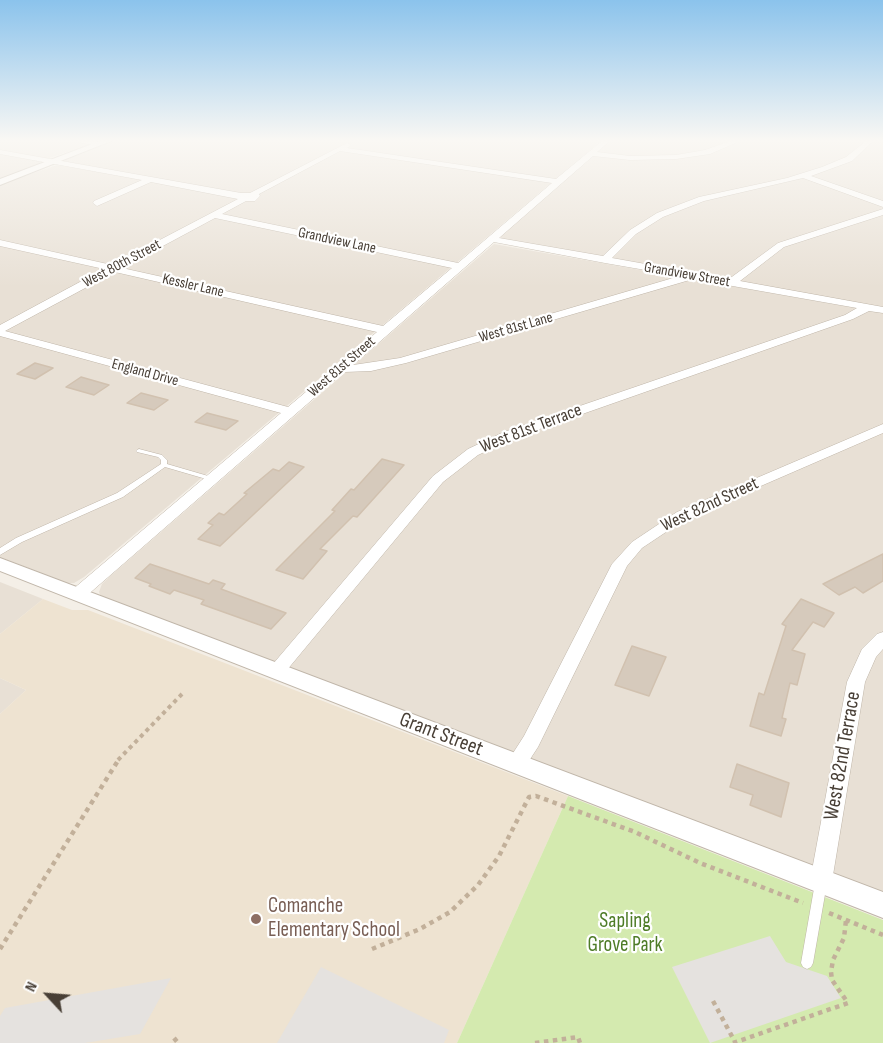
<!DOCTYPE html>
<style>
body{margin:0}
#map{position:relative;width:883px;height:1043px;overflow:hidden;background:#f4efe7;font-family:"Sofia Sans Condensed",sans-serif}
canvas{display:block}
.north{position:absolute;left:18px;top:965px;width:60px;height:60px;-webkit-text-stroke:4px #fff;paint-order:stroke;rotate:296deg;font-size:16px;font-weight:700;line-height:24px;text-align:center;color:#483f36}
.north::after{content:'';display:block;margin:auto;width:21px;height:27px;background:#483f36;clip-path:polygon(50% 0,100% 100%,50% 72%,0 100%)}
</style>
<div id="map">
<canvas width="883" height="1043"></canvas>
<div class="north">N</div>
</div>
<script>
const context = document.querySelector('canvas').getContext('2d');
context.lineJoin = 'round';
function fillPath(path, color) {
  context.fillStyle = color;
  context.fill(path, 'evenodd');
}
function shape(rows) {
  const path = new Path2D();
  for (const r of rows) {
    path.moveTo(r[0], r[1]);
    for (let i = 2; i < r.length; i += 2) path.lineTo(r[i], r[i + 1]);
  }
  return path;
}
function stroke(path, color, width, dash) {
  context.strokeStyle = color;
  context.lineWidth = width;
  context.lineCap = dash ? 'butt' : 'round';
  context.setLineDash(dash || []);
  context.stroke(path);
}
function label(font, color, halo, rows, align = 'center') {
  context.font = font + ' "Sofia Sans Condensed",sans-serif';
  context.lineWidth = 4.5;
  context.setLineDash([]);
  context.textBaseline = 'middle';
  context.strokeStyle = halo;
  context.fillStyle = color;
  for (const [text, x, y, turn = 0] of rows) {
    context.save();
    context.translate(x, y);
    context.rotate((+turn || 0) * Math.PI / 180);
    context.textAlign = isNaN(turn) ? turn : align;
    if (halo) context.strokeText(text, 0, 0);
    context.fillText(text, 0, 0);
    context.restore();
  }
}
fillPath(shape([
 [0,141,100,141,47,159,0,151],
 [113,141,601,141,84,577,74,583,67,583,0,557,0,184,57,165,235,196,246,201,252,200,251,193,242,194,63,161],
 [610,141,883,141,883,307,501,239,501,234],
 [0,154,38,161,41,163,0,179],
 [494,244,883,313,883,897,101,597,99,592,102,584,109,577],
 [0,582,43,599,0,634],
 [0,678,26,690,0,714]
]), '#e8e0d5');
fillPath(shape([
 [43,599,72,610,88,610,568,796,457,1043,0,1043,0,714,26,690,0,678,0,634]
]), '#eee3d1');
fillPath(shape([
 [568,796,883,920,883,1043,457,1043]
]), '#d4eaaf');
fillPath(shape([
 [770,936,786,962,827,976,841,998,710,1043,672,967],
 [321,967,449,1030,444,1043,277,1043],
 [171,978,140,1034,85,1043,0,1043,0,1016,5,1008]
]), '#e5e2df');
const building = shape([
 [35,363,53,368,35,379,17,374,35,363],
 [81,377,109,385,94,395,66,387,81,377],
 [141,393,168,400,154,410,127,403,141,393],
 [207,413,238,421,226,430,195,422,207,413],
 [382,459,404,465,357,517,353,516,320,549,327,551,303,579,276,570,335,511,332,510,351,489,354,490,382,459],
 [289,462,304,467,220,546,198,539,213,525,208,523,219,513,224,515,247,494,244,493,273,469,279,471,289,462],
 [883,554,883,581,863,593,855,587,839,595,823,584,883,554],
 [150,564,209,584,213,580,225,584,221,589,286,613,271,629,201,604,204,600,174,590,170,594,149,586,151,584,135,578,150,564],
 [801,599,834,613,824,627,813,622,792,650,805,654,797,685,790,683,782,718,786,719,781,736,750,726,759,693,764,695,786,626,782,624,801,599],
 [632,646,666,657,649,696,615,685,632,646],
 [737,764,789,783,781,817,750,805,753,795,730,787,737,764]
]);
fillPath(building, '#d6cabc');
stroke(building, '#d1c1af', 1.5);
const service = shape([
 [139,449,162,455,167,460,167,464,215,478,217,479,213,481,165,467,123,497,22,542,0,555,0,548,16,538,117,493,161,464,161,460,158,457,137,452,136,451,137,450,139,449],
 [821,878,825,879,827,883,813,963,811,967,807,969,803,967,801,963,815,883,817,879,821,878]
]);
const minor = shape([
 [72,141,90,141,102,144,98,146,72,141],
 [602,141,610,141,597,152,630,156,676,155,705,150,730,141,740,141,710,154,676,159,630,160,593,156,499,238,603,256,630,230,657,213,699,197,787,178,822,167,846,157,866,141,873,141,852,161,811,176,883,201,883,207,803,178,704,201,663,217,636,234,612,258,729,279,778,243,883,209,883,215,784,247,740,281,883,307,883,313,869,311,853,319,514,438,478,455,443,482,282,676,276,678,270,676,267,671,433,476,468,449,504,432,845,315,857,308,693,279,406,363,371,371,344,372,84,598,72,598,70,594,72,590,281,413,0,336,0,325,104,269,0,246,0,240,112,265,238,199,151,182,97,206,93,203,94,201,142,180,0,154,0,150,241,193,250,193,347,143,351,145,347,148,556,179,602,141],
 [340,151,552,183,458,263,222,214,246,201,255,201,260,196,259,194,340,151],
 [215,218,452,268,383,326,122,268,215,218],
 [494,242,605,263,680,276,400,358,353,365,494,242],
 [115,272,377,332,288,407,5,331,115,272],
 [883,424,883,433,687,518,642,548,627,566,538,747,523,770,516,772,509,770,506,764,524,736,612,564,632,542,677,512,883,424],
 [883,632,883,649,876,657,865,682,832,881,829,888,821,891,813,888,810,881,847,682,862,649,877,634,883,632]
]);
const tertiary = shape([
 [100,141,111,141,0,185,0,179,100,141],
 [0,558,883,892,883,918,0,571,0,558]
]);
stroke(service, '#c0b6a9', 1);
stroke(minor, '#c0b6a9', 1);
stroke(tertiary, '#c0b6a9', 2);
stroke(shape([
 [118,760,182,694]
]), '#c2b09a', 4, [4, 4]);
stroke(shape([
 [829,913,883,935],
 [0,949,119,759],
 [372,949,420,929,450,912,478,885,499,856,529,797,536,796,635,832,700,863,803,903],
 [713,1001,735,1042],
 [174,1038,178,1043],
 [535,1043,578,1037,580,1043],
 [733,1043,848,1003,832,980,831,972,833,960,844,938,846,920]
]), '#c2b09a', 4.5, [4.5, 4.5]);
fillPath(service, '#fff');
fillPath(minor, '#fff');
fillPath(tertiary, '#fff');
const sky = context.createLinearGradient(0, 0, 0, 287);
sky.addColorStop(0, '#8bc3ec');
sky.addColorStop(0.49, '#faf8f4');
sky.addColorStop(1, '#faf8f400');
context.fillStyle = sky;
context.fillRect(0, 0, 883, 287);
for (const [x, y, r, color] of [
 [256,919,6,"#8d6e63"]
]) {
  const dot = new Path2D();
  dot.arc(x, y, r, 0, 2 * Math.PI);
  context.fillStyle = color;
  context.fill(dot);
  stroke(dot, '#fff', 2);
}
label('15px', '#483f36', '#fff', [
 ["Grandview Lane",337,241,12],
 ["West 80th Street",122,264,-28],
 ["Grandview Street",687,275,10],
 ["Kessler Lane",193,286,13],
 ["West 81st Lane",516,328,-16],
 ["West 81st Street",342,367,-41],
 ["England Drive",145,373,15]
]);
label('18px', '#483f36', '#fff', [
 ["West 81st Terrace",531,429,-21],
 ["West 82nd Street",710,505,-25]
]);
label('21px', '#483f36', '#fff', [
 ["Grant Street",441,735,21],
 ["West 82nd Terrace",843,756,-80]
]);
label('21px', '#785e54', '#fff', [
 ["Comanche",268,907],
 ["Elementary School",268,931]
], 'left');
label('21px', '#4e7c27', '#fff', [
 ["Sapling",625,922],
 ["Grove Park",625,946]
]);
</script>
